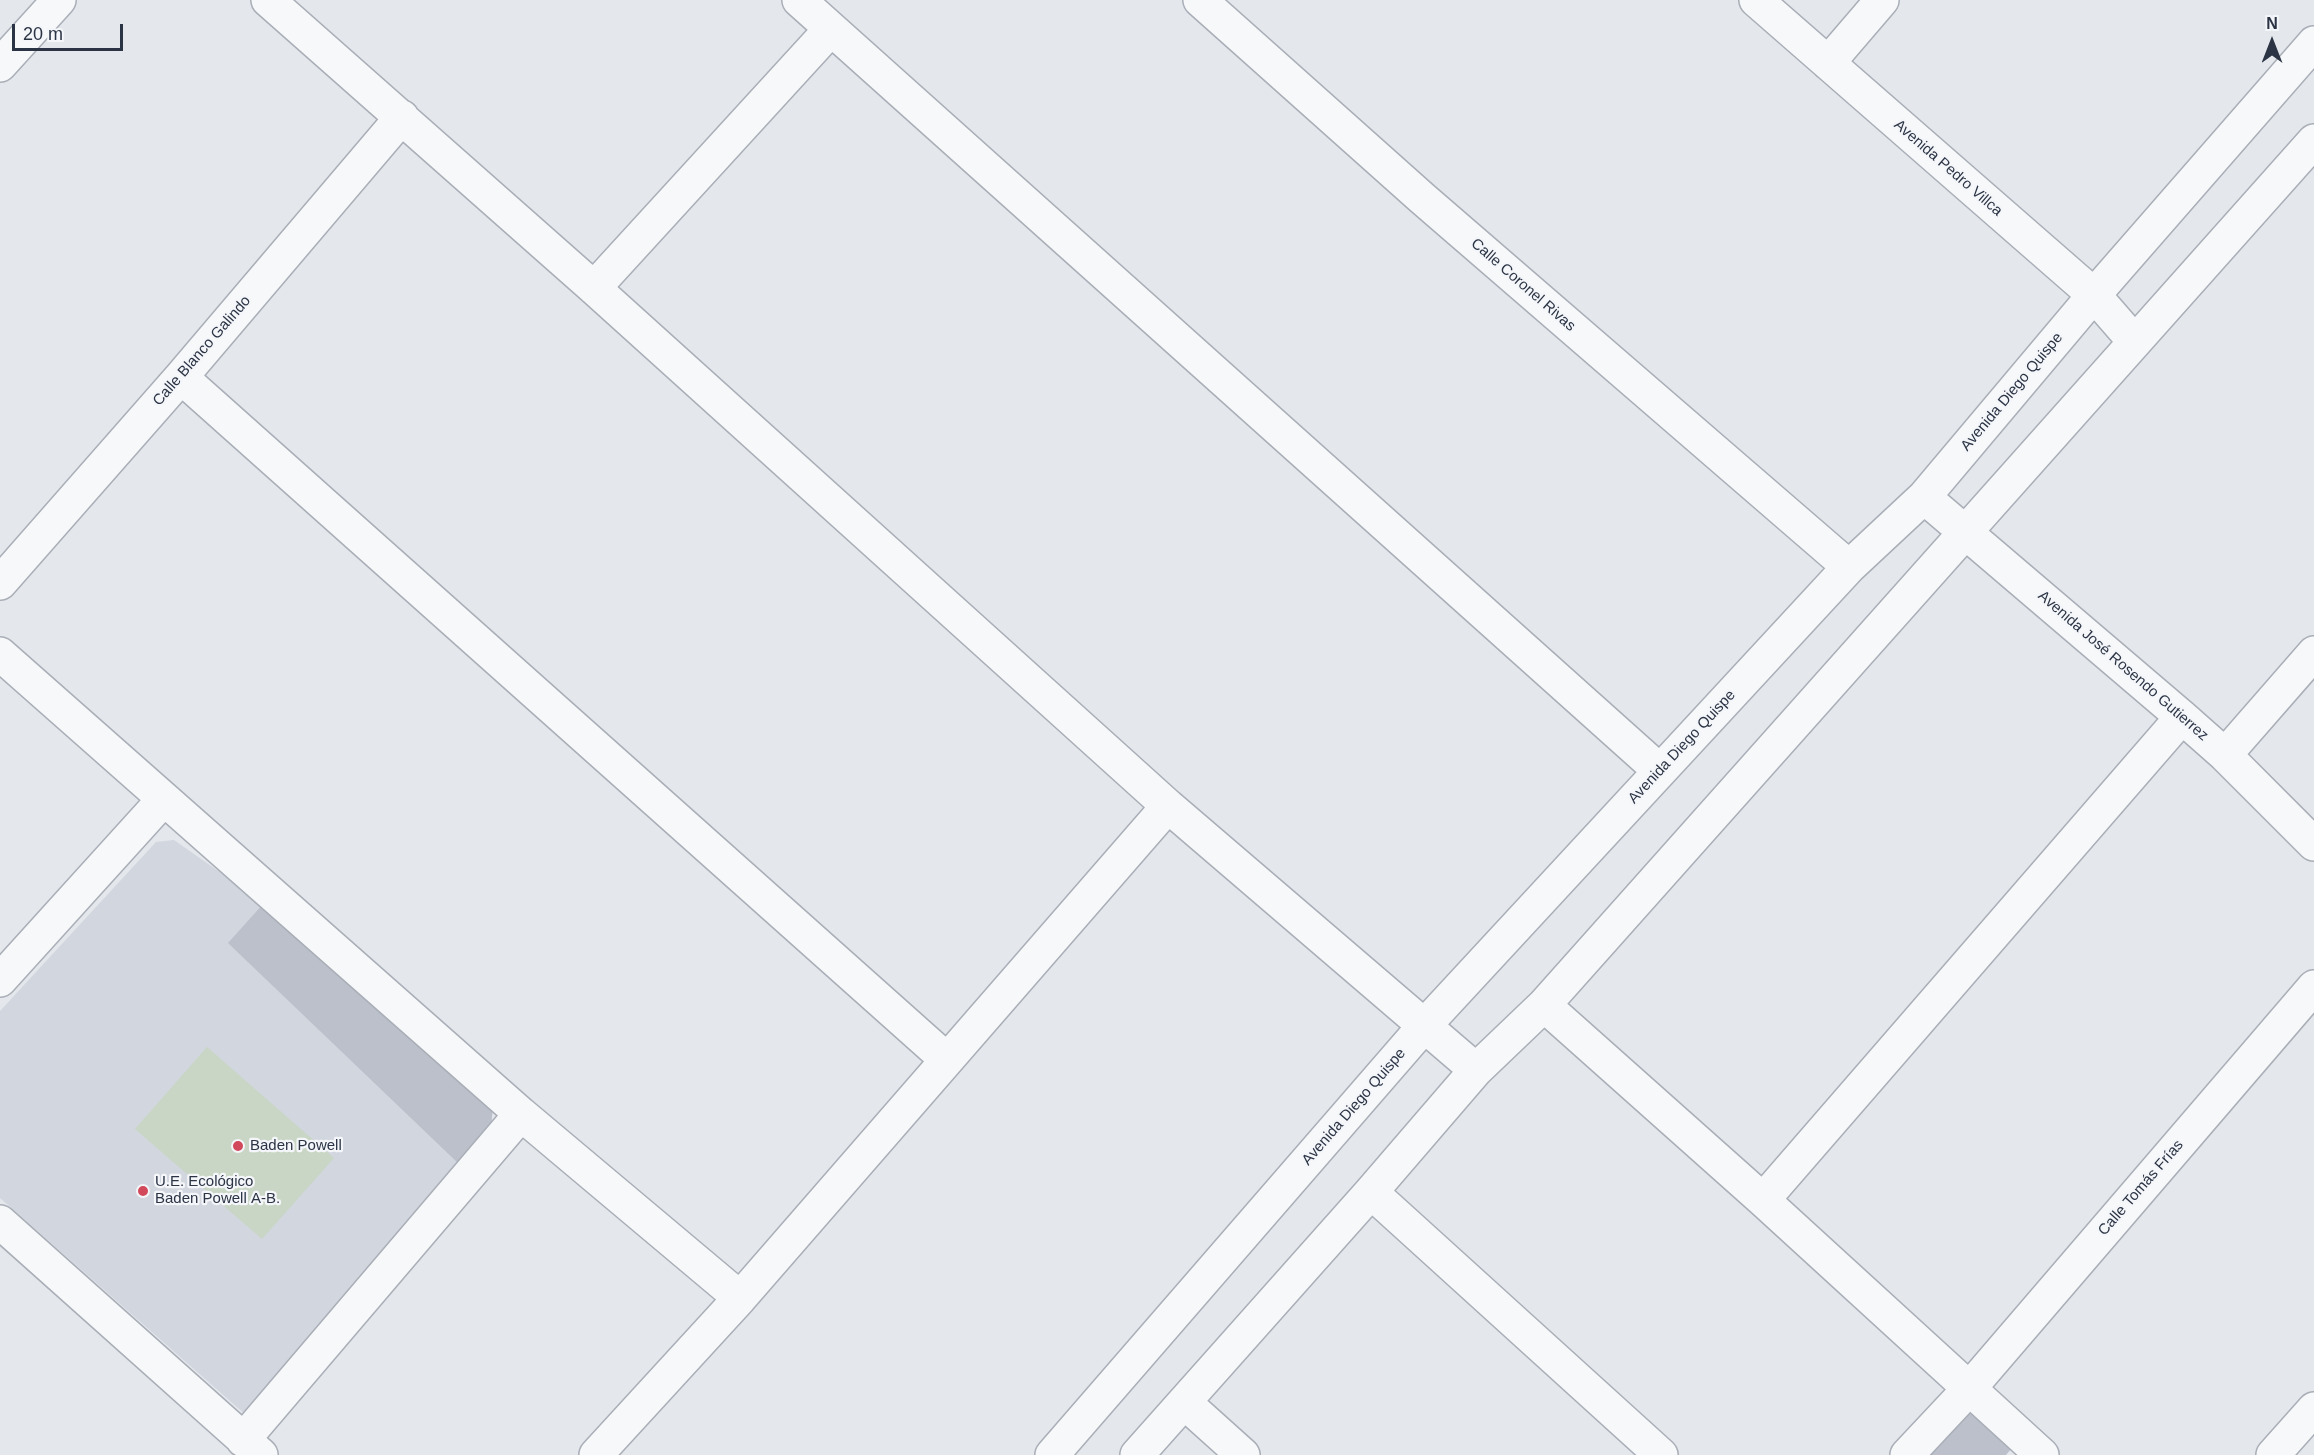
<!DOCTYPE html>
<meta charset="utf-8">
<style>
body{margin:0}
#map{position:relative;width:2314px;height:1455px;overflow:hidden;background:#e4e7ec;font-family:Arial,sans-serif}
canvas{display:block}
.north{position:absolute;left:2242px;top:12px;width:60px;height:60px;-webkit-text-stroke:4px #f4f6f9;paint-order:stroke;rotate:0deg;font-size:16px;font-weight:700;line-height:24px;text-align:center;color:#2b3445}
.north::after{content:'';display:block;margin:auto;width:21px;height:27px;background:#2b3445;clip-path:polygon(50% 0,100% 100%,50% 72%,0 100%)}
.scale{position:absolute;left:12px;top:24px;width:111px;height:27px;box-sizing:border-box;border:3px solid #2b3445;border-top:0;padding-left:8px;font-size:18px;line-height:21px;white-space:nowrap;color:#2b3445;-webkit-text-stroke:4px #f4f6f9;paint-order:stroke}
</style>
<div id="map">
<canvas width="2314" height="1455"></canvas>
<div class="north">N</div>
<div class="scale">20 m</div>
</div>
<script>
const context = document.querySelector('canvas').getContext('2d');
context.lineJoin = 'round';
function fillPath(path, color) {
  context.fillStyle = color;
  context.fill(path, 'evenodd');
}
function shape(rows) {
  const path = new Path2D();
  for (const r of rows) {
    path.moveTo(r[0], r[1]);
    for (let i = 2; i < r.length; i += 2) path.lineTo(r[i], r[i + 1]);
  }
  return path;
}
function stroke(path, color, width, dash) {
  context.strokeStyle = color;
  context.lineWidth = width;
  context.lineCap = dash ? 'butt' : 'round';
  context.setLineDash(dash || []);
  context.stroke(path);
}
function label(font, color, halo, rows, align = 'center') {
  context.font = font + ' Arial,sans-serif';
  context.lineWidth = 4.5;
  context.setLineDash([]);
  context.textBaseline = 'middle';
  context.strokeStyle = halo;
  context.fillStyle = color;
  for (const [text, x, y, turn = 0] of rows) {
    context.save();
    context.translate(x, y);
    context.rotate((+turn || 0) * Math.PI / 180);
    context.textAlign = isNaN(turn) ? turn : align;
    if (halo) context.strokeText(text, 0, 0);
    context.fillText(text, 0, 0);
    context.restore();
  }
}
fillPath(shape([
 [174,840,264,903,493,1106,491,1127,247,1416,0,1198,0,1011,156,842]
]), '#d2d6de');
fillPath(shape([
 [207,1047,334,1158,262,1239,135,1129]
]), '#c9d6c5');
fillPath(shape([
 [264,903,493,1106,491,1127,459,1164,228,943],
 [1968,1410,2011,1449,2006,1455,1928,1455]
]), '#bbc0ca');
const minor = shape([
 [268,0,594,288,1168,806,1476,1070],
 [799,0,1660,771],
 [1200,0,1422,198,1849,567],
 [1756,0,2094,295,2134,341],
 [1828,63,1882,0],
 [0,65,59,0],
 [594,288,831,29],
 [181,377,946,1059],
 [1924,497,2182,717,2225,755,2314,844],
 [0,583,181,377,402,117],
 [0,654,521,1114,740,1298],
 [2225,755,2314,653],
 [0,980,164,799],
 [1544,1005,1763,1200,2042,1455],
 [1371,1192,1661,1455],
 [1763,1200,2182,717],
 [0,1222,261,1455],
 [1184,1402,1243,1455],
 [243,1440,521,1114],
 [596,1455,740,1298,1168,806],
 [1052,1455,1425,1025,1849,567,1924,497,2094,295,2314,43],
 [1137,1455,1371,1192,1476,1070,1544,1005,2314,141],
 [1907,1455,1968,1390,2314,987],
 [2273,1455,2314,1409]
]);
stroke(minor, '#a9aeb7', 36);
stroke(minor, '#f7f8fa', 33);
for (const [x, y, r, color] of [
 [238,1146,6,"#d1495b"],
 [143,1191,6,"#d1495b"]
]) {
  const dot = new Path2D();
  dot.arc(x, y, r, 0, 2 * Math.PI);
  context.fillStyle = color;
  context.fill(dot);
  stroke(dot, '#f4f6f9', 2);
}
label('15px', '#2b3445', '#f4f6f9', [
 ["Avenida Pedro Villca",1948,168,41],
 ["Calle Coronel Rivas",1523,285,41],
 ["Calle Blanco Galindo",202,351,-49],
 ["Avenida Diego Quispe",2012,392,-50],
 ["Avenida José Rosendo Gutierrez",2123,666,41],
 ["Avenida Diego Quispe",1682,747,-47],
 ["Avenida Diego Quispe",1354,1107,-49],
 ["Calle Tomás Frías",2141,1188,-49]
]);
label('15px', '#2b3445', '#f4f6f9', [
 ["Baden Powell",250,1146],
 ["U.E. Ecológico",155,1182],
 ["Baden Powell A-B.",155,1199]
], 'left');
</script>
